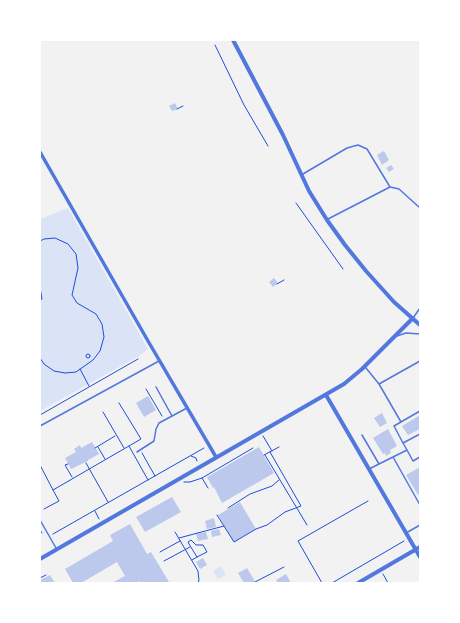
<!DOCTYPE html>
<style>
body{margin:0}
#map{position:relative;width:460px;height:623px;overflow:hidden;background:#f2f2f2;font-family:"Fira Sans Condensed",sans-serif}
canvas{display:block}
.frame{position:absolute;inset:0;border:41px solid #fff;pointer-events:none}
</style>
<div id="map">
<canvas width="460" height="623"></canvas>
<div class="frame"></div>
</div>
<script>
const context = document.querySelector('canvas').getContext('2d');
context.lineJoin = 'round';
function fillPath(path, color) {
  context.fillStyle = color;
  context.fill(path, 'evenodd');
}
function shape(rows) {
  const path = new Path2D();
  for (const r of rows) {
    if (r.length === 3) {
      path.moveTo(r[0] + r[2], r[1]);
      path.arc(r[0], r[1], r[2], 0, 2 * Math.PI);
      continue;
    }
    path.moveTo(r[0], r[1]);
    for (let i = 2; i < r.length; i += 2) path.lineTo(r[i], r[i + 1]);
  }
  return path;
}
function stroke(path, color, width, dash) {
  context.strokeStyle = color;
  context.lineWidth = width;
  context.lineCap = dash ? 'butt' : 'round';
  context.setLineDash(dash || []);
  context.stroke(path);
}
fillPath(shape([
 [68,208,148,349,139,356,40,411,40,219],
 [221,566,226,575,218,579,213,571]
]), '#dbe4f7');
fillPath(shape([
 [175,103,178,109,172,111,169,106],
 [384,151,389,160,382,165,377,155],
 [391,165,394,169,389,172,386,168],
 [274,278,278,283,273,287,269,282],
 [148,396,156,410,144,417,136,403],
 [382,413,387,423,380,427,374,418],
 [420,415,420,429,408,435,402,426],
 [388,429,397,446,390,450,391,453,386,456,385,453,383,454,373,438],
 [92,442,99,454,88,460,88,461,71,469,65,458,76,452,74,449,80,445,81,448],
 [259,447,274,473,222,503,214,487,213,488,207,477],
 [420,467,420,493,418,495,406,475],
 [172,497,181,512,145,532,136,517],
 [240,502,256,529,234,542,218,515],
 [214,518,216,527,207,529,205,521],
 [130,524,147,554,151,552,169,582,141,583,139,581,136,583,112,583,125,576,117,562,81,583,73,583,65,569,113,541,110,535],
 [219,529,221,535,212,537,211,531],
 [206,532,208,539,198,541,196,534],
 [203,558,207,565,200,569,196,562],
 [247,568,256,583,244,583,238,573],
 [286,574,291,583,278,583,276,580],
 [50,575,55,583,40,583,40,580]
]), '#bdc9ec');
stroke(shape([
 [215,45,244,105,268,146],
 [177,109,183,106],
 [296,203,343,269],
 [40,241,44,239,55,238,68,244,76,254,78,268,72,295,77,303,96,314,102,324,104,337,100,351,93,360,76,372,65,373,54,371,44,364,40,358],
 [277,284,284,280],
 [40,287,42,299,40,300],
 [88,356,2],
 [80,369,89,386],
 [146,389,162,416],
 [103,412,124,448],
 [40,415,138,359],
 [263,436,272,451],
 [129,446,148,480],
 [98,447,105,459],
 [95,448,115,436],
 [142,453,155,476],
 [264,455,279,447],
 [265,455,307,525],
 [191,456,196,458,197,461],
 [86,463,108,502],
 [68,464,65,465,72,477],
 [40,465,53,490,141,439,119,403],
 [202,478,208,488],
 [184,482,190,482,202,478,253,448],
 [228,508,250,494,272,486,279,480],
 [44,509,59,501,53,490],
 [95,511,99,519],
 [217,515,234,542,256,529,267,525,285,512,301,506,270,452],
 [40,530,42,533],
 [175,532,198,571,199,581,197,583],
 [53,534,204,448],
 [179,538,224,526],
 [160,552,180,541],
 [192,560,197,557,207,552,203,545,196,545,191,540,188,542,189,544,197,557],
 [164,561,190,547],
 [383,574,388,583],
 [40,578,46,575],
 [255,582,284,567],
 [322,583,298,541,368,501],
 [332,583,404,541]
]), '#1d4ed8', 1);
stroke(shape([
 [303,174,347,148,358,145,367,149,390,187],
 [328,219,390,187,399,189,420,208],
 [413,318,420,308],
 [397,336,406,333,420,334],
 [366,368,379,384],
 [156,387,172,416],
 [401,422,379,384,420,361],
 [40,426,159,361],
 [362,435,379,464],
 [403,443,394,426,420,411],
 [407,450,413,461,420,457],
 [137,452,154,441,156,429,159,423,187,408],
 [393,457,420,505],
 [369,469,407,450,403,443,420,434],
 [40,520,56,548],
 [406,533,420,525]
]), '#5277de', 1.5);
stroke(shape([
 [40,152,148,341,216,457]
]), '#5277de', 3.5);
stroke(shape([
 [233,40,283,135,309,191,327,220,345,245,366,271,394,302,420,325],
 [326,395,420,557],
 [40,559,344,384,362,369,413,318],
 [358,583,420,547]
]), '#5277de', 4);
</script>
